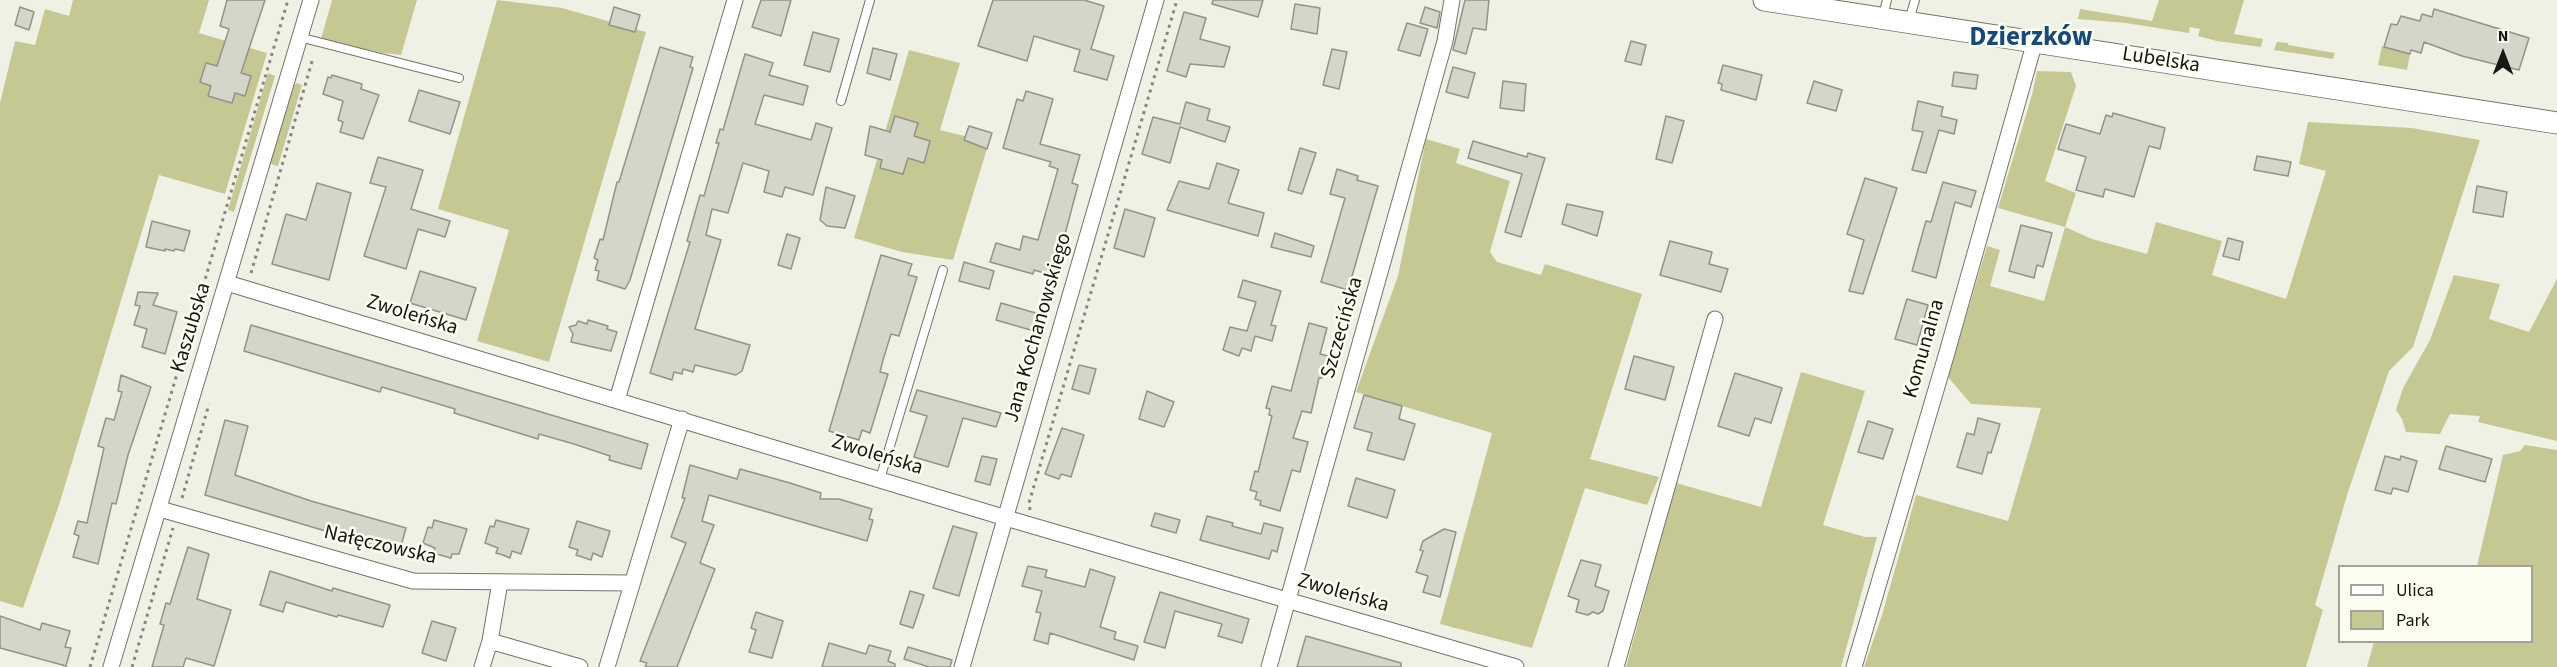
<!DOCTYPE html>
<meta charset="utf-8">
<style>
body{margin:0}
#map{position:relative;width:2557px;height:667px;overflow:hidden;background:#f0f1e5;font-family:"Source Sans 3",sans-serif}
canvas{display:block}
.legend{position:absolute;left:2338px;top:565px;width:195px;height:78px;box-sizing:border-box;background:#fdfef2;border:2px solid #a1a299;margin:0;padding:8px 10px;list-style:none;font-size:18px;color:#171713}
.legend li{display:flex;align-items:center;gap:12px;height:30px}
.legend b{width:30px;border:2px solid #a1a299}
.north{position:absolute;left:2473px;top:24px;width:60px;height:60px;-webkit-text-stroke:4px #fdfef2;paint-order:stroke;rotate:0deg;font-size:16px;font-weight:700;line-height:24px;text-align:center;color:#171713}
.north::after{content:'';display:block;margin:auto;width:21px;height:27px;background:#171713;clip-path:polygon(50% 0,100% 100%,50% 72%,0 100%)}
</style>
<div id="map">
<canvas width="2557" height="667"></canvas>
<ul class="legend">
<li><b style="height:8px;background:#fff"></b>Ulica</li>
<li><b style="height:16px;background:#c5c893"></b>Park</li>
</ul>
<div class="north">N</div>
</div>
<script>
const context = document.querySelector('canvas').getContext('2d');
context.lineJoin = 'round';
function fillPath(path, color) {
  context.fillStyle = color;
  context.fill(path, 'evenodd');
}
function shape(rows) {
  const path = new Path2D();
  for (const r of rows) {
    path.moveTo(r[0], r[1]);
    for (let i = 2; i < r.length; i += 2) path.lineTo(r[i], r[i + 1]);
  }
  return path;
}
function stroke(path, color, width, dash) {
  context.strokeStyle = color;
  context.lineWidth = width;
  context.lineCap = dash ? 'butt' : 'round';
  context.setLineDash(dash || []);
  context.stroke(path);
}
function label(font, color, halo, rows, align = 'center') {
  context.font = font + ' "Source Sans 3",sans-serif';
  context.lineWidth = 5;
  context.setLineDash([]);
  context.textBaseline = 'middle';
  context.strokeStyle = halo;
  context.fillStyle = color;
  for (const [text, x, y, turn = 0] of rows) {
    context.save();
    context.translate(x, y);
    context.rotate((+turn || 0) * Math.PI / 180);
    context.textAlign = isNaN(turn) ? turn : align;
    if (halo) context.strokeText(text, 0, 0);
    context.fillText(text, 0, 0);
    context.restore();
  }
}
fillPath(shape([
 [73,0,209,0,199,33,267,53,225,194,159,175,59,505,23,608,0,601,0,103,15,41,35,45,45,9,69,16],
 [332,0,417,0,401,55,383,53,321,39],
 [497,0,562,8,646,32,549,362,477,341,509,230,438,209],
 [2159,0,2244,0,2234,34,2263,39,2261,47,2217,41,2198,36,2200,29,2190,27,2189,33,2126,23,2078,19,2080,9,2152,21],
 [2277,42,2288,43,2288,45,2335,53,2333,59,2274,50],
 [2382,46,2410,54,2407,70,2378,65],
 [909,50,960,63,940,130,989,142,953,260,902,252,854,238],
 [2037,71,2071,72,2076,86,2045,181,2076,193,2065,227,2092,239,2147,254,2156,222,2222,241,2212,275,2286,299,2326,171,2299,164,2308,122,2412,128,2480,140,2413,347,2389,371,2348,492,2315,605,2323,610,2306,667,1864,667,1882,615,1916,495,2008,521,2041,408,1971,404,1948,377,1987,246,2000,250,1990,286,2044,301,2065,227,1998,208,2032,95],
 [268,73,275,76,234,212,228,210],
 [297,83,302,85,278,166,273,165,270,162,294,85],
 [1426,139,1460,149,1456,163,1510,181,1490,252,1497,262,1541,275,1545,264,1642,294,1590,459,1659,477,1647,505,1585,488,1532,648,1440,624,1492,433,1356,392,1398,276],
 [2454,275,2500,284,2489,319,2529,332,2557,279,2557,441,2478,422,2480,416,2450,414,2440,434,2406,432,2402,419,2396,410,2403,388,2430,340],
 [1801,372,1865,391,1823,525,1865,537,1877,537,1841,667,1626,667,1676,483,1761,507],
 [2525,445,2557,450,2557,667,2367,667,2374,642,2532,642,2532,566,2477,566,2503,455,2520,451]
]), '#c5c893');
const building = shape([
 [227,0,265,0,241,73,251,76,245,96,235,93,232,103,208,96,211,86,200,82,206,63,217,66,229,29,220,26,227,0],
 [761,0,791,0,781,36,752,27,761,0],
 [993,0,1084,0,1104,6,1091,49,1114,56,1107,80,1074,71,1080,50,1034,36,1027,61,978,46,993,0],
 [1213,0,1263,0,1258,17,1212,4,1213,0],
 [1465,0,1489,0,1486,30,1473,28,1466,54,1453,50,1465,0],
 [1295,4,1320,8,1317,34,1291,29,1295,4],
 [20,7,34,12,29,30,15,25,20,7],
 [614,7,640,15,635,32,609,25,614,7],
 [1425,7,1440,12,1437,28,1420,23,1425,7],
 [2434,9,2529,38,2519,70,2462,56,2424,42,2421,53,2411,50,2410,54,2384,47,2391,24,2397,25,2401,16,2420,21,2422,14,2432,17,2434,9],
 [1184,12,1206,18,1200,39,1230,47,1224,67,1190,64,1186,77,1167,71,1184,12],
 [1407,23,1428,29,1420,56,1398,50,1407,23],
 [813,32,839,39,830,72,804,65,813,32],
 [1631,41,1646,45,1641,65,1625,61,1631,41],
 [660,47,693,57,690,67,693,68,630,280,625,289,597,280,599,271,595,270,598,260,594,258,600,239,603,240,617,182,619,182,660,47],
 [873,48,897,54,890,80,867,73,873,48],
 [1332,49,1347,52,1339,89,1323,85,1332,49],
 [745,54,773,63,769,75,808,86,803,105,764,95,755,124,811,140,816,123,832,128,813,195,785,187,782,197,764,192,769,171,743,163,728,213,712,209,706,235,721,240,695,329,750,345,742,371,736,375,695,365,693,372,683,369,682,374,674,372,672,380,650,373,690,242,687,241,700,195,704,196,719,143,716,143,720,129,723,130,745,54],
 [1723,65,1762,75,1756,100,1721,90,1722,84,1718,83,1723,65],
 [1453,67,1475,73,1468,98,1446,92,1453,67],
 [1954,72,1978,75,1976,89,1952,86,1954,72],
 [332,75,362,84,361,89,379,95,363,139,340,132,343,122,338,120,343,101,323,94,328,77,331,78,332,75],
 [1503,81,1526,84,1524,111,1500,108,1503,81],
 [1814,81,1842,90,1836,111,1807,103,1814,81],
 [419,90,460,102,450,134,409,121,419,90],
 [1026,91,1053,99,1040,144,1080,155,1072,183,1078,185,1054,276,1034,270,1033,274,990,262,996,243,1020,250,1023,236,1038,240,1058,169,1049,166,1051,162,1003,148,1017,99,1023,101,1026,91],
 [1918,101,1943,107,1941,116,1957,120,1954,134,1939,130,1926,173,1912,170,1923,132,1912,130,1918,101],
 [1186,102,1210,109,1207,120,1230,127,1225,142,1180,127,1170,163,1142,154,1153,117,1180,124,1186,102],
 [2113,113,2165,128,2160,149,2149,146,2134,197,2105,189,2103,197,2076,190,2086,157,2058,149,2066,124,2100,134,2106,115,2112,117,2113,113],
 [895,116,918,123,914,136,930,141,924,163,908,158,903,174,880,168,882,160,865,155,870,126,890,132,895,116],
 [1666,116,1684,121,1672,163,1656,159,1666,116],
 [969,126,992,133,987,149,964,140,969,126],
 [1473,141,1527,157,1528,153,1545,158,1521,237,1505,232,1522,174,1468,158,1473,141],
 [1300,148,1316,153,1302,194,1288,190,1300,148],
 [2257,156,2291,162,2288,176,2254,170,2257,156],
 [378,157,423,170,411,209,450,221,445,237,418,229,406,269,364,256,386,187,370,183,378,157],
 [1217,163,1239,170,1228,203,1264,213,1258,236,1167,210,1179,181,1209,189,1217,163],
 [1337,169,1358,176,1357,180,1378,186,1348,290,1321,282,1345,198,1330,194,1337,169],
 [1865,178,1897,188,1863,294,1849,291,1864,240,1847,234,1865,178],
 [1943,182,1976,191,1971,207,1955,202,1936,278,1912,271,1926,221,1931,222,1943,182],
 [317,183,351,193,329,280,272,264,286,214,306,220,317,183],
 [2477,186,2507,192,2503,217,2473,212,2477,186],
 [826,187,855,196,845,228,827,226,820,220,826,187],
 [1567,204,1603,212,1597,236,1562,224,1567,204],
 [1125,209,1155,218,1144,257,1114,248,1125,209],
 [152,221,190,231,184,251,175,249,174,251,165,249,165,251,146,247,152,221],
 [2021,225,2052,233,2043,267,2037,265,2034,278,2009,271,2021,225],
 [1275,233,1314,246,1311,257,1271,247,1275,233],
 [787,234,800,238,791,269,778,265,787,234],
 [2228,238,2243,242,2239,260,2223,256,2228,238],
 [1670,241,1712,252,1709,264,1728,269,1721,292,1660,275,1670,241],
 [881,255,912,264,908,275,917,277,899,336,891,334,883,360,880,372,888,374,870,433,862,430,859,440,829,431,881,255],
 [964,262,994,271,989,289,959,281,964,262],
 [420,271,476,288,466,320,410,303,420,271],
 [1243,280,1281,291,1271,325,1276,326,1272,341,1255,336,1251,351,1242,348,1239,356,1223,350,1230,327,1247,331,1256,302,1238,297,1243,280],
 [138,292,158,293,153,305,177,312,165,354,142,347,147,329,134,325,140,306,135,305,138,292],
 [1907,299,1928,305,1917,345,1895,339,1907,299],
 [1001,303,1039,314,1034,331,996,320,1001,303],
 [588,320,608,326,607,329,617,332,611,351,571,342,573,334,569,327,576,325,578,321,587,324,588,320],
 [1309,323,1327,328,1320,354,1328,356,1322,378,1319,378,1311,413,1302,411,1293,438,1308,442,1300,472,1292,470,1280,511,1260,505,1261,501,1255,499,1257,492,1250,490,1255,471,1258,472,1272,416,1269,415,1270,409,1266,408,1272,386,1291,391,1309,323],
 [251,325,648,444,641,469,609,460,610,456,574,444,539,434,538,439,454,413,455,409,382,387,380,392,244,351,251,325],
 [1634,356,1674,367,1665,400,1625,389,1634,356],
 [1079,365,1096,369,1089,394,1072,389,1079,365],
 [1735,373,1782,388,1771,423,1755,418,1749,436,1718,426,1735,373],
 [121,375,151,387,128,455,116,504,112,503,98,564,73,557,79,536,74,534,78,521,87,523,104,448,98,446,106,418,114,420,122,392,118,391,121,375],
 [917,390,1001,413,996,427,963,418,948,467,914,457,927,416,910,411,917,390],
 [1147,391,1174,402,1164,427,1139,419,1147,391],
 [1364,395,1402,406,1399,419,1415,424,1404,460,1367,450,1372,433,1354,428,1364,395],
 [1978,418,2000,424,1991,453,1988,452,1982,474,1957,467,1967,433,1974,435,1978,418],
 [225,420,248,426,235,475,311,501,406,528,399,553,205,495,225,420],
 [1868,421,1893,429,1883,459,1858,452,1868,421],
 [1062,428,1084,435,1071,477,1061,474,1059,479,1045,474,1062,428],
 [2446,446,2492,459,2485,482,2439,469,2446,446],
 [982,456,997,459,990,485,975,481,982,456],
 [2385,456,2400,460,2401,456,2417,461,2408,492,2393,488,2391,494,2375,490,2385,456],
 [690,465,737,479,740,469,790,483,821,493,820,499,839,499,872,509,869,519,873,520,867,541,709,495,702,521,714,525,700,563,715,569,677,667,645,667,647,663,640,661,686,543,671,537,685,498,682,498,690,465],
 [1356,478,1395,490,1387,518,1348,506,1356,478],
 [1155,513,1180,520,1176,533,1151,526,1155,513],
 [1207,516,1233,523,1232,526,1261,534,1264,523,1283,528,1277,552,1272,550,1269,559,1200,540,1207,516],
 [434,520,467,529,459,554,452,554,451,558,433,553,435,548,423,543,428,527,432,528,434,520],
 [496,520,529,529,521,554,512,551,510,558,503,555,496,553,498,548,485,543,490,526,494,527,496,520],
 [577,521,610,531,602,557,593,553,591,560,576,555,578,550,569,547,577,521],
 [953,526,977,533,959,596,933,588,953,526],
 [1444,529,1456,532,1440,597,1423,592,1428,576,1416,572,1423,551,1420,550,1423,541,1444,529],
 [188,547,209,554,197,599,231,610,214,666,186,658,183,667,152,667,164,625,160,624,166,603,170,604,188,547],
 [1581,560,1601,565,1595,586,1609,591,1603,611,1598,614,1593,612,1588,615,1576,612,1579,600,1568,596,1581,560],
 [1028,566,1047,570,1045,577,1085,587,1090,569,1115,577,1100,627,1116,632,1114,639,1138,646,1134,660,1050,633,1048,644,1034,640,1041,613,1036,612,1042,591,1022,586,1028,566],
 [270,571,332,591,333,588,390,605,383,627,338,615,337,617,286,602,283,612,260,605,270,571],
 [910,591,924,595,913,628,900,624,910,591],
 [1160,592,1249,619,1242,643,1218,636,1222,624,1175,611,1165,648,1144,642,1160,592],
 [756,612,783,621,772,658,749,652,756,630,751,628,756,612],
 [0,616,40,630,42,623,70,631,65,647,71,648,66,666,0,648,0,616],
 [432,621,456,628,446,661,422,653,432,621],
 [1306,636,1401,663,1401,667,1297,667,1306,636],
 [829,643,866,654,869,645,891,651,888,661,895,664,895,667,822,667,829,643],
 [908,647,952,660,950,667,929,667,904,659,908,647]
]);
fillPath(building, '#d5d6ca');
stroke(building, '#929389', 1.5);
const service = shape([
 [1883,16,1887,0],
 [1909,21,1915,0],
 [299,37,459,78],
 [841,101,870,0],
 [880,479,943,270]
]);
const minor = shape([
 [227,283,1006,518,1516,667],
 [617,400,735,0],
 [160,509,413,581,632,583],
 [490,641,580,667],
 [111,667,311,0],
 [482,667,490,641,500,582],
 [607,667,682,419],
 [962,667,1156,0],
 [1269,667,1445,41,1452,0],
 [1616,667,1715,319],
 [1854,667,1946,356,2035,41]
]);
const secondary = shape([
 [1764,0,2557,123]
]);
stroke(service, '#737469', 10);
stroke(minor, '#737469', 17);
stroke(secondary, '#737469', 23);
stroke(shape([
 [251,273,313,58],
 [182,498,209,404],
 [1030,510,1029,503,1177,0],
 [90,667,288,0],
 [132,667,173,528]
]), '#86867e', 3, [3, 4.5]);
stroke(service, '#fff', 8);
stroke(minor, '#fff', 15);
stroke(secondary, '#fff', 21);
label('21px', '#171713', '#fdfef2', [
 ["Lubelska",2161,61,9],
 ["Zwoleńska",412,316,17],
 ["Kaszubska",192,328,-73],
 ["Jana Kochanowskiego",1039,328,-74],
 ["Szczecińska",1343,328,-74],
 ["Komunalna",1925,349,-74],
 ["Zwoleńska",877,456,17],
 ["Nałęczowska",380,546,13],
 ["Zwoleńska",1343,594,16]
]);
label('bold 27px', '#164a7c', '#fdfef2', [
 ["Dzierzków",2031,39]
]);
</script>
